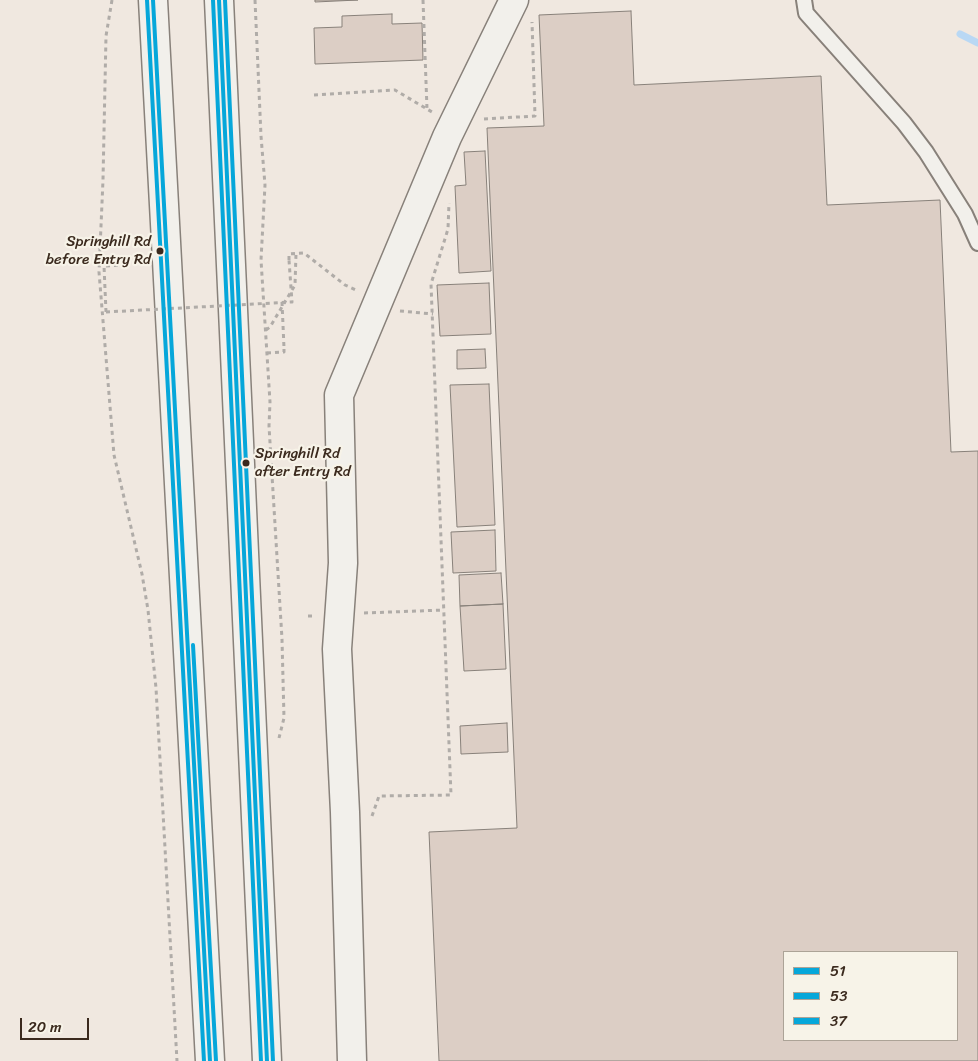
<!DOCTYPE html>
<style>
body{margin:0}
#map{position:relative;width:978px;height:1061px;overflow:hidden;background:#f0e8e0;font-family:Sriracha,sans-serif}
canvas{display:block}
.legend{position:absolute;left:783px;top:951px;width:175px;height:90px;box-sizing:border-box;background:#f7f3e8;border:1px solid #aca397;margin:0;padding:6px 9px;list-style:none;font-size:15px;color:#3b2a1e}
.legend li{display:flex;align-items:center;gap:10px;height:25px}
.legend b{width:25px;border:1px solid #aca397}
.scale{position:absolute;left:20px;top:1018px;width:69px;height:22px;box-sizing:border-box;border:2px solid #3b2a1e;border-top:0;padding-left:6px;font-size:15px;line-height:18px;white-space:nowrap;color:#3b2a1e;-webkit-text-stroke:4px #f7f3e8;paint-order:stroke}
</style>
<div id="map">
<canvas width="978" height="1061"></canvas>
<ul class="legend">
<li><b style="height:6px;background:#06a7da"></b>51</li>
<li><b style="height:6px;background:#06a7da"></b>53</li>
<li><b style="height:6px;background:#06a7da"></b>37</li>
</ul>
<div class="scale">20 m</div>
</div>
<script>
const context = document.querySelector('canvas').getContext('2d');
context.lineJoin = 'round';
function shape(rows) {
  const path = new Path2D();
  for (const r of rows) {
    path.moveTo(r[0], r[1]);
    for (let i = 2; i < r.length; i += 2) path.lineTo(r[i], r[i + 1]);
  }
  return path;
}
function stroke(path, color, width, dash) {
  context.strokeStyle = color;
  context.lineWidth = width;
  context.lineCap = dash ? 'butt' : 'round';
  context.setLineDash(dash || []);
  context.stroke(path);
}
function fillPath(path, color) {
  context.fillStyle = color;
  context.fill(path, 'evenodd');
}
function label(font, color, halo, rows, align = 'center') {
  context.font = font + ' Sriracha,sans-serif';
  context.lineWidth = 4.5;
  context.setLineDash([]);
  context.textBaseline = 'middle';
  context.strokeStyle = halo;
  context.fillStyle = color;
  for (const [text, x, y, turn = 0] of rows) {
    context.save();
    context.translate(x, y);
    context.rotate((+turn || 0) * Math.PI / 180);
    context.textAlign = isNaN(turn) ? turn : align;
    if (halo) context.strokeText(text, 0, 0);
    context.fillText(text, 0, 0);
    context.restore();
  }
}
stroke(shape([
 [960,34,978,43]
]), '#b9d8f4', 7);
const building = shape([
 [315,0,358,0,315,2,315,0],
 [631,11,634,85,821,76,827,205,940,200,951,452,978,451,978,1061,439,1061,429,832,517,828,487,128,544,126,539,15,631,11],
 [784,952,957,952,957,1040,784,1040,784,952],
 [392,14,392,24,422,23,423,60,315,64,314,28,342,27,342,16,392,14],
 [485,151,491,271,459,273,455,186,466,185,464,152,485,151],
 [489,283,491,334,440,336,437,285,489,283],
 [485,349,486,368,457,369,457,350,485,349],
 [489,384,495,525,457,527,450,385,489,384],
 [495,530,496,571,453,573,451,532,495,530],
 [501,573,503,604,460,606,459,575,501,573],
 [503,604,506,669,464,671,460,606,503,604],
 [507,723,508,752,461,754,460,726,507,723]
]);
fillPath(building, '#dccec5');
stroke(building, '#88817a', 1);
const lane = shape([
 [804,0,806,13,904,123,926,152,965,214,978,243]
]);
const street = shape([
 [352,1061,345,812,337,649,343,563,339,395,447,137,514,0]
]);
const primary = shape([
 [153,0,210,1061],
 [219,0,267,1061]
]);
stroke(lane, '#88817a', 18);
stroke(street, '#88817a', 31);
stroke(primary, '#88817a', 31);
stroke(shape([
 [112,0,106,36,103,180,99,272,114,455,142,574,148,610,156,688,177,1061],
 [255,0,261,136,265,185,261,260,270,402,269,426,282,639,284,718,279,738],
 [423,0,427,109],
 [314,95,395,90,432,112],
 [484,119,535,116,532,22],
 [289,260,289,254,304,253,345,285,356,290],
 [400,311,433,314],
 [106,312,104,266,125,265],
 [266,330,270,327,295,285,296,254],
 [267,353,284,352,284,348],
 [364,613,444,610],
 [308,616,316,616],
 [372,816,379,796,451,795,431,284,448,229,449,203]
]), '#b0aca8', 3, [4, 4]);
stroke(lane, '#f2f0eb', 14);
stroke(street, '#f2f0eb', 28);
stroke(primary, '#f2f0eb', 28);
stroke(shape([
 [282,302,284,348],
 [106,312,292,302,289,260]
]), '#b0aca8', 3, [4, 4]);
stroke(shape([
 [153,0,210,1061],
 [219,0,267,1061]
]), '#06a7da', 4);
stroke(shape([
 [147,0,204,1061],
 [213,0,261,1061]
]), '#06a7da', 4);
stroke(shape([
 [225,0,273,1061],
 [193,645,216,1061]
]), '#06a7da', 4);
for (const [x, y, r, color] of [
 [160,251,4.5,"#3b2a1e"],
 [246,463,4.5,"#3b2a1e"]
]) {
  const dot = new Path2D();
  dot.arc(x, y, r, 0, 2 * Math.PI);
  context.fillStyle = color;
  context.fill(dot);
  stroke(dot, '#f7f3e8', 2);
}
label('15px', '#3b2a1e', '#f7f3e8', [
 ["Springhill Rd",151,242],
 ["before Entry Rd",151,260],
 ["Springhill Rd",255,454,"left"],
 ["after Entry Rd",255,472,"left"]
], 'right');
</script>
